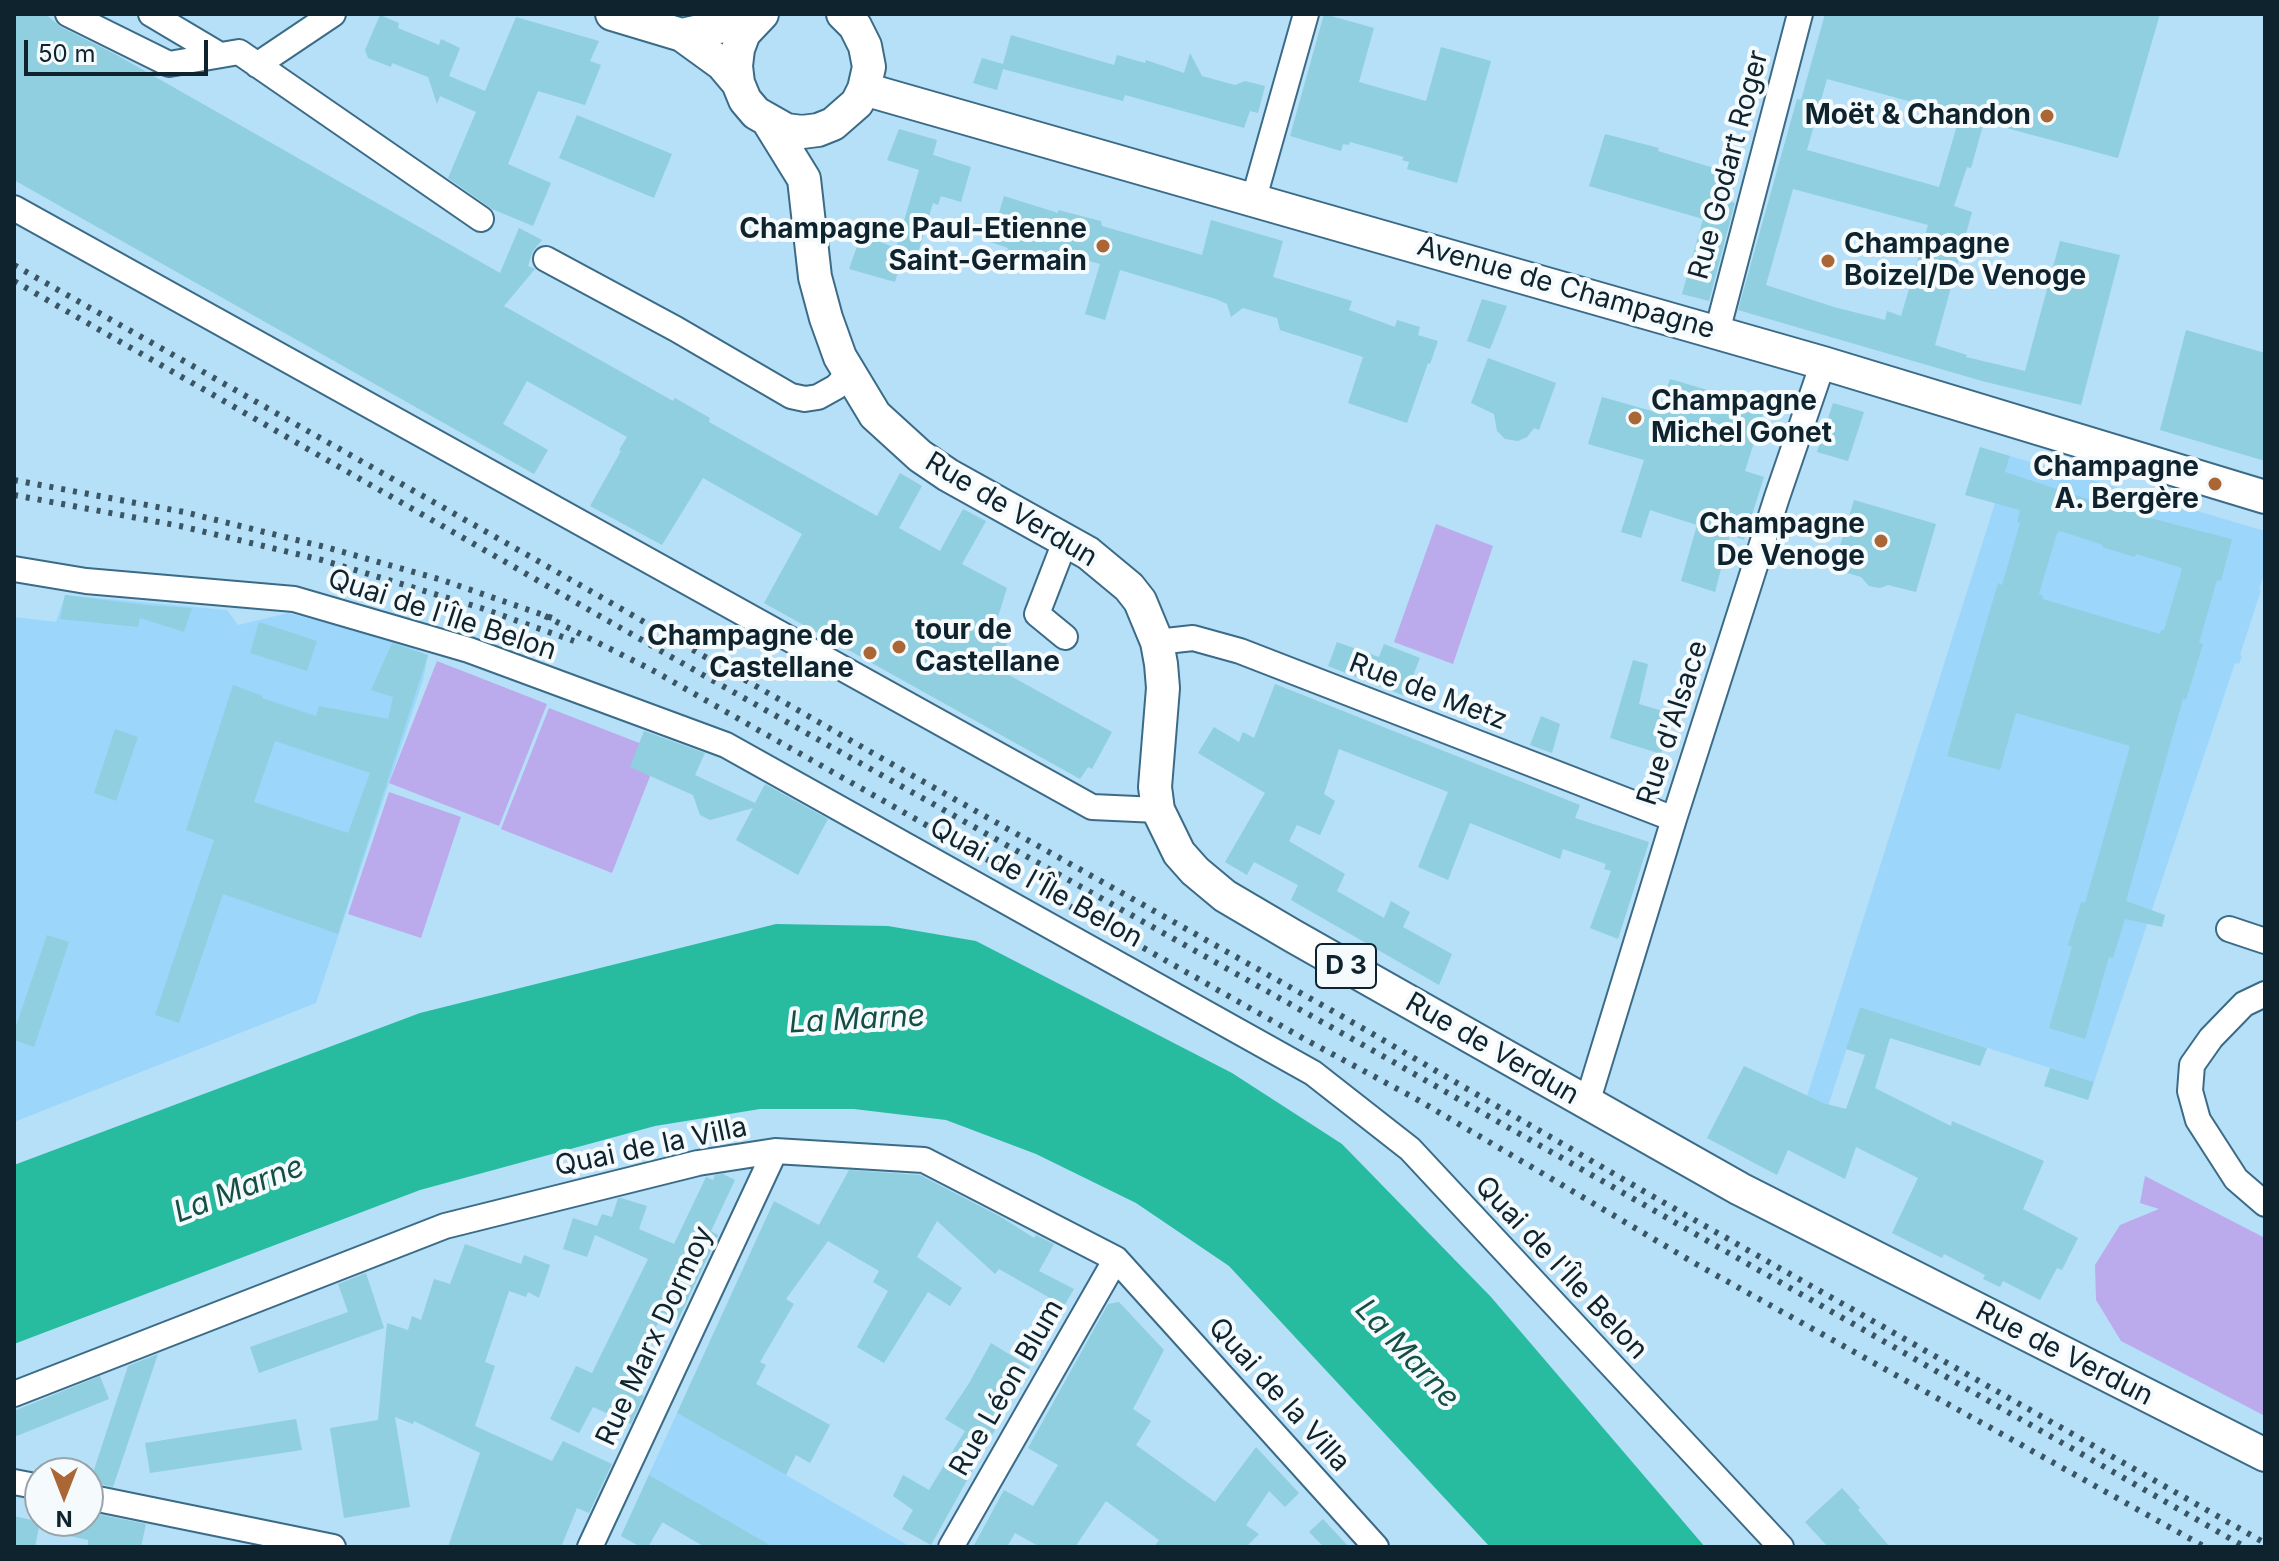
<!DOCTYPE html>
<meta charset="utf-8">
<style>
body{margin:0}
#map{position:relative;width:2279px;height:1561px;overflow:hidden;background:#b6dff8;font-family:Inter,sans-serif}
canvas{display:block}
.frame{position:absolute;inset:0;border:16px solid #0e232e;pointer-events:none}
.north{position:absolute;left:24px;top:1457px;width:80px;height:80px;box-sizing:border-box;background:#f5fafd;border:2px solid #99a4aa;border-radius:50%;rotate:180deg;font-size:22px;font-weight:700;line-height:32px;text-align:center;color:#0e232e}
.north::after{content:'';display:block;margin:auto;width:28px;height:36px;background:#aa6735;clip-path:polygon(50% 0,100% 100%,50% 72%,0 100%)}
.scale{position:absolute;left:24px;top:40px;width:184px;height:36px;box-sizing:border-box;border:4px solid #0e232e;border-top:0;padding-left:10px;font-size:24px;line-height:28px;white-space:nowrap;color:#0e232e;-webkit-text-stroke:6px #f5fafd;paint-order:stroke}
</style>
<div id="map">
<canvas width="2279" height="1561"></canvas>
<div class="frame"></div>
<div class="north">N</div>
<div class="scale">50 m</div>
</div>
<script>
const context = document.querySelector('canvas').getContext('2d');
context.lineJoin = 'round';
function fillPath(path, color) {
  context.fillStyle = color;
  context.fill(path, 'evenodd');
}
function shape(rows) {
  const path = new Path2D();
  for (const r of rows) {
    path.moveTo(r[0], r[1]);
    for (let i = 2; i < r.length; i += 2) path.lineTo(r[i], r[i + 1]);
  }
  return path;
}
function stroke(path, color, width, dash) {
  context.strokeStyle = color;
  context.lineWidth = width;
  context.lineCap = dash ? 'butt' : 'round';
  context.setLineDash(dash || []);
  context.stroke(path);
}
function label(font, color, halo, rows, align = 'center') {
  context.font = font + ' Inter,sans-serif';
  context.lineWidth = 8;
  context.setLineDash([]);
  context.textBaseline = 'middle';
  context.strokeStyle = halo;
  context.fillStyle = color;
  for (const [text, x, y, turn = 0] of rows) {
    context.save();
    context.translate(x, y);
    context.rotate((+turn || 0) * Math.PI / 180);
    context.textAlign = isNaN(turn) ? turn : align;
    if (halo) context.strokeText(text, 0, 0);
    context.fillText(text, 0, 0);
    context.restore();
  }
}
fillPath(shape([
 [2010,456,2265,531,2265,572,2259,589,2261,590,2240,655,2242,656,2239,664,2235,663,2094,1082,1860,1007,1823,1122,1802,1112],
 [65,595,227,610,238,625,288,613,390,639,428,655,423,680,316,1003,14,1122,14,617,56,622],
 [677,1413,786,1475,911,1547,705,1547,663,1522,648,1547,641,1547,621,1536]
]), '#9cd7fb');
fillPath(shape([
 [1436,524,1493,546,1453,664,1394,642],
 [437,661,547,704,499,826,389,783],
 [549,708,660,751,612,873,501,829],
 [389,792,461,817,421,938,348,914],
 [2145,1176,2265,1238,2265,1416,2121,1341,2096,1300,2095,1265,2120,1225,2159,1209,2140,1203]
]), '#bbabec');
fillPath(shape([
 [776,924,888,926,976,941,1232,1073,1342,1144,1491,1297,1705,1547,1490,1547,1229,1266,1136,1203,1036,1154,946,1120,854,1109,760,1109,655,1126,420,1190,14,1344,14,1165,420,1013]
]), '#27bc9f');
fillPath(shape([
 [14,14,45,14,61,27,115,54,500,273,519,228,542,240,533,251,528,266,535,269,504,306,673,401,675,398,710,418,709,422,877,516,900,473,922,486,899,528,940,551,963,509,986,521,962,564,1007,588,996,623,1012,629,998,669,1112,732,1092,769,1088,767,1080,779,764,603,802,534,703,478,662,545,590,506,621,451,619,450,627,437,527,381,503,424,548,450,534,474,14,180],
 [1324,14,1374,28,1359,82,1426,101,1441,47,1491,61,1457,183,1407,169,1409,162,1402,160,1404,157,1350,142,1349,145,1343,144,1341,151,1290,136],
 [1825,14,2160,14,2118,158,1984,122,1971,168,1967,167,1954,206,1972,212,1935,345,1967,355,1966,357,2025,371,2060,241,2120,255,2081,405,1982,381,1738,310,1797,99,1801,100],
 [1827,79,1960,115,1939,187,1807,150],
 [1793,189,1928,225,1901,316,1887,311,1885,320,1834,307,1766,285],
 [380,15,399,23,398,28,439,45,441,39,460,48,449,76,485,91,516,17,599,41,590,61,601,65,585,105,538,91,508,164,551,183,533,226,492,209,448,178,476,112,440,96,437,104,428,77,392,63,391,67,368,58,365,50],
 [1011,35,1114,65,1117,55,1145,63,1146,60,1184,73,1190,53,1202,76,1235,85,1245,81,1265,86,1258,113,1250,111,1244,128,1125,95,1123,101,1003,69,997,90,973,83,982,58,1003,64],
 [577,115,672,154,654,198,559,158],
 [899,129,937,140,933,155,971,167,961,202,941,196,938,205,933,203,917,256,904,252,895,282,849,269,861,235,896,248,919,170,887,160],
 [1605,134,1659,148,1658,151,1737,175,1730,201,1735,203,1709,301,1682,294,1703,219,1589,186],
 [1004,196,1058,213,1058,210,1101,221,1102,226,1202,255,1211,220,1283,241,1273,277,1352,301,1349,310,1395,327,1397,320,1420,327,1418,335,1438,341,1430,364,1428,363,1407,423,1348,403,1363,357,1280,330,1277,318,1243,308,1231,317,1227,304,1216,299,1120,270,1105,320,1085,314,1100,264,1062,253,1061,257,1053,263,1007,252,1008,248,990,242],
 [1482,299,1507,306,1490,349,1467,341],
 [2186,330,2265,353,2265,461,2160,430],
 [1488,358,1556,383,1539,430,1534,428,1527,437,1518,441,1505,439,1497,431,1494,414,1471,403],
 [1670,379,1765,407,1745,471,1764,477,1744,540,1730,535,1715,592,1681,581,1697,525,1650,510,1641,538,1621,532,1644,460,1588,444,1602,397,1659,413],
 [1833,403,1864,412,1848,461,1817,452],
 [1980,447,2010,456,2005,472,2112,507,2115,496,2149,506,2146,517,2232,539,2221,581,2217,580,2199,643,2203,644,2186,700,2183,699,2126,901,2165,915,2162,927,2125,919,2113,958,2109,957,2085,1039,2049,1028,2072,947,2068,945,2081,902,2085,903,2130,746,2016,713,2000,770,1947,756,1998,583,2002,585,2020,523,2017,522,2020,510,1965,495],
 [2060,531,2103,545,2102,547,2135,557,2136,554,2179,567,2182,569,2164,630,2161,630,2160,634,2043,599,2043,596,2039,594,2057,533],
 [1854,500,1936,524,1916,592,1888,585,1880,588,1869,586,1861,577,1833,569],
 [65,595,145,605,192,608,184,632,140,618,138,627,60,619],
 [259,622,317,641,307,671,250,653],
 [1337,642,1379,657,1384,644,1420,658,1405,696,1328,666],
 [392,643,428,655,338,934,223,894,179,1023,155,1015,214,840,186,830,233,685,263,696,262,698,316,716,319,706,388,719,393,697,371,690],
 [275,741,370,773,348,833,254,802],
 [1633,660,1648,664,1639,704,1673,714,1661,754,1610,738],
 [1275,684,1580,805,1575,818,1649,842,1618,939,1590,928,1611,871,1604,869,1606,864,1563,849,1560,859,1470,823,1448,880,1418,867,1448,792,1339,749,1324,794,1335,801,1320,835,1297,825,1289,841,1345,874,1337,891,1384,918,1391,901,1410,912,1403,927,1452,954,1439,985,1291,900,1298,885,1254,862,1247,875,1225,862,1265,793,1198,753,1214,727,1239,742,1243,732,1254,738],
 [1541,716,1560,724,1552,753,1530,745],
 [115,729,138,737,116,801,94,793],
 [644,731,705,753,695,775,755,803,765,784,828,819,798,875,736,840,753,808,710,820,700,815,693,795,630,767],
 [47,935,69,942,34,1047,14,1040,14,1032],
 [1860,1007,1987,1048,1980,1066,1890,1038,1875,1088,1951,1126,1952,1121,2044,1161,2023,1209,2078,1238,2062,1270,2057,1268,2040,1300,2003,1281,2000,1287,1983,1279,1985,1275,1944,1254,1942,1258,1892,1233,1918,1178,1856,1147,1845,1179,1788,1150,1777,1175,1707,1138,1744,1066,1823,1103,1846,1109,1865,1055,1846,1049],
 [2050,1068,2094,1082,2088,1100,2044,1086],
 [849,1170,920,1175,1001,1217,1034,1238,1036,1235,1054,1244,1039,1271,1074,1289,1064,1306,999,1269,995,1274,937,1221,917,1257,962,1288,950,1306,928,1292,884,1363,857,1347,888,1291,873,1282,879,1271,828,1241,786,1299,794,1304,760,1362,766,1365,756,1384,830,1425,810,1463,796,1455,786,1475,677,1413,774,1201,819,1225],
 [723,1174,735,1180,711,1231,718,1235,678,1320,663,1313,650,1339,645,1337,623,1387,644,1396,631,1424,593,1407,579,1433,550,1419,576,1366,592,1373,648,1259,595,1235,587,1257,563,1249,573,1218,597,1226,602,1214,612,1217,618,1198,621,1198,647,1206,639,1229,674,1244,706,1177,713,1180,715,1175],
 [465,1244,521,1264,524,1255,550,1265,539,1298,528,1292,526,1297,509,1291,485,1362,495,1366,475,1426,552,1461,563,1441,612,1464,589,1513,577,1508,561,1547,448,1547,480,1453,414,1421,413,1424,395,1417,410,1507,344,1518,330,1428,378,1420,387,1323,408,1330,412,1316,421,1320,434,1279,450,1284],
 [366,1273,384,1328,259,1373,250,1347,348,1312,338,1284],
 [1119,1302,1164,1350,1133,1409,1151,1421,1136,1445,1215,1502,1256,1447,1299,1493,1285,1507,1269,1491,1246,1525,1259,1534,1246,1547,1154,1547,1159,1540,1106,1501,1075,1547,1040,1547,1015,1533,1007,1547,973,1547,1004,1490,1033,1506,1058,1465,1028,1448,1108,1304],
 [991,1343,1030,1367,931,1545,902,1529,913,1510,893,1496,903,1475,929,1490,965,1431,945,1419,968,1385],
 [158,1354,113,1487,90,1482,128,1366],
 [100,1376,109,1399,14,1437,14,1411],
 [296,1419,302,1450,150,1473,145,1443],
 [649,1475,773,1547,705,1547,662,1522,648,1547,641,1547,621,1536],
 [1842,1488,1860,1508,1858,1510,1890,1547,1828,1547,1805,1522],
 [88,1512,146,1524,141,1547,88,1547,88,1540,42,1530,43,1521,88,1521],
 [14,1516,40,1522,35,1547,14,1547],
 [1323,1519,1349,1547,1324,1547,1309,1532]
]), '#8fcfdf');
const minor = shape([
 [68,14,169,64,239,52,481,219],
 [151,14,220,55],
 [257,65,333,14],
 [1254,198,1306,14],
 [14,208,1092,807,1158,810],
 [546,259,676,329,791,396,805,399,818,397,836,387,849,373],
 [1717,332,1800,14],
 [14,569,86,581,294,599,469,650,726,745,1313,1073,1410,1149,1781,1547],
 [1065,637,1037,614,1066,539],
 [1157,642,1193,638,1240,651,1674,819],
 [2229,929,2265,941],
 [2265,994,2244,1004,2211,1038,2192,1065,2190,1091,2198,1120,2236,1179,2265,1204],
 [1587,1103,1674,819,1777,497,1823,363],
 [14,1394,445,1226,698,1163,775,1151,924,1160,1116,1259,1376,1547],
 [14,1482,40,1487],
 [88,1497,333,1547],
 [590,1547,775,1151],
 [951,1547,1116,1259]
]);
const major = shape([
 [612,14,682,35,722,64,738,83],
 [762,14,744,33,738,49,736,66,738,83,745,100,756,113,786,130,802,132,818,130,833,124,857,103,864,89,869,67,865,46,855,26,843,14],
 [682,35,755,19],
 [864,89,1823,363,2265,497],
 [770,124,804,179,815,277,826,318,840,357,875,415,920,456,948,475,1088,553,1129,587,1140,601,1157,642,1161,664,1163,688,1155,787,1158,810,1179,853,1195,871,1225,896,1293,936,1740,1189,2265,1455]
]);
stroke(minor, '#3b6b87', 28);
stroke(major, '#3b6b87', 36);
stroke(minor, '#fff', 24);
stroke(major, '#fff', 32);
stroke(shape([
 [14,265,545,565,883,759,1338,1014,1654,1197,2265,1543],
 [14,281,703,675,1381,1055,2245,1547],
 [14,480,184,512,329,548,442,580,555,619],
 [14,495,180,526,322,560,481,608,574,641],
 [545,616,654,671,1308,1041,1418,1100,1696,1264,2205,1547]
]), '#3a5563', 6, [4, 8]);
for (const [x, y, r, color] of [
 [2047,116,8,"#aa6735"],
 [1103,246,8,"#aa6735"],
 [1828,261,8,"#aa6735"],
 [1635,418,8,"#aa6735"],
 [2215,484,8,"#aa6735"],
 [1881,541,8,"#aa6735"],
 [899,647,8,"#aa6735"],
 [870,653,8,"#aa6735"]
]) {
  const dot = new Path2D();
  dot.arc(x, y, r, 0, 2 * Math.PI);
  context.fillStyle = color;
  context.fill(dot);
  stroke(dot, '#f5fafd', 3);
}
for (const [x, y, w] of [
 [1346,966,60]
]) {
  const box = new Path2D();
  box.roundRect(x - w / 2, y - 22, w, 44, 6);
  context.fillStyle = '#f5fafd';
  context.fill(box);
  stroke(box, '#0e232e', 2);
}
label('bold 26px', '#0e232e', null, [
 ["D 3",1346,966]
]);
label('bold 28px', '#0e232e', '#f5fafd', [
 ["Moёt & Chandon",2031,116],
 ["Champagne Paul-Etienne",1087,230],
 ["Saint-Germain",1087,262],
 ["Champagne",1844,245,"left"],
 ["Boizel/De Venoge",1844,277,"left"],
 ["Champagne",1651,402,"left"],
 ["Michel Gonet",1651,434,"left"],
 ["Champagne",2199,468],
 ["A. Bergère",2199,500],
 ["Champagne",1865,525],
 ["De Venoge",1865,557],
 ["tour de",915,631,"left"],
 ["Castellane",915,663,"left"],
 ["Champagne de",854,637],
 ["Castellane",854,669]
], 'right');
label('28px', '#0e232e', '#f5fafd', [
 ["Rue Godart Roger",1729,165,-75],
 ["Avenue de Champagne",1566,288,16],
 ["Rue de Verdun",1011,510,31],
 ["Quai de l'Île Belon",442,615,18],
 ["Rue de Metz",1428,692,21],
 ["Rue d'Alsace",1673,723,-72],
 ["Quai de l'Île Belon",1036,883,29],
 ["Rue de Verdun",1492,1049,30],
 ["Quai de la Villa",651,1147,-12],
 ["Quai de l'Île Belon",1561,1268,47],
 ["Rue Marx Dormoy",655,1336,-65],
 ["Rue de Verdun",2064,1354,27],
 ["Rue Léon Blum",1007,1388,-60],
 ["Quai de la Villa",1279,1395,48]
]);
label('italic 30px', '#154f43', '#f5fafd', [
 ["La Marne",857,1020,-3],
 ["La Marne",239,1190,-21],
 ["La Marne",1407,1354,47]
]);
</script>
